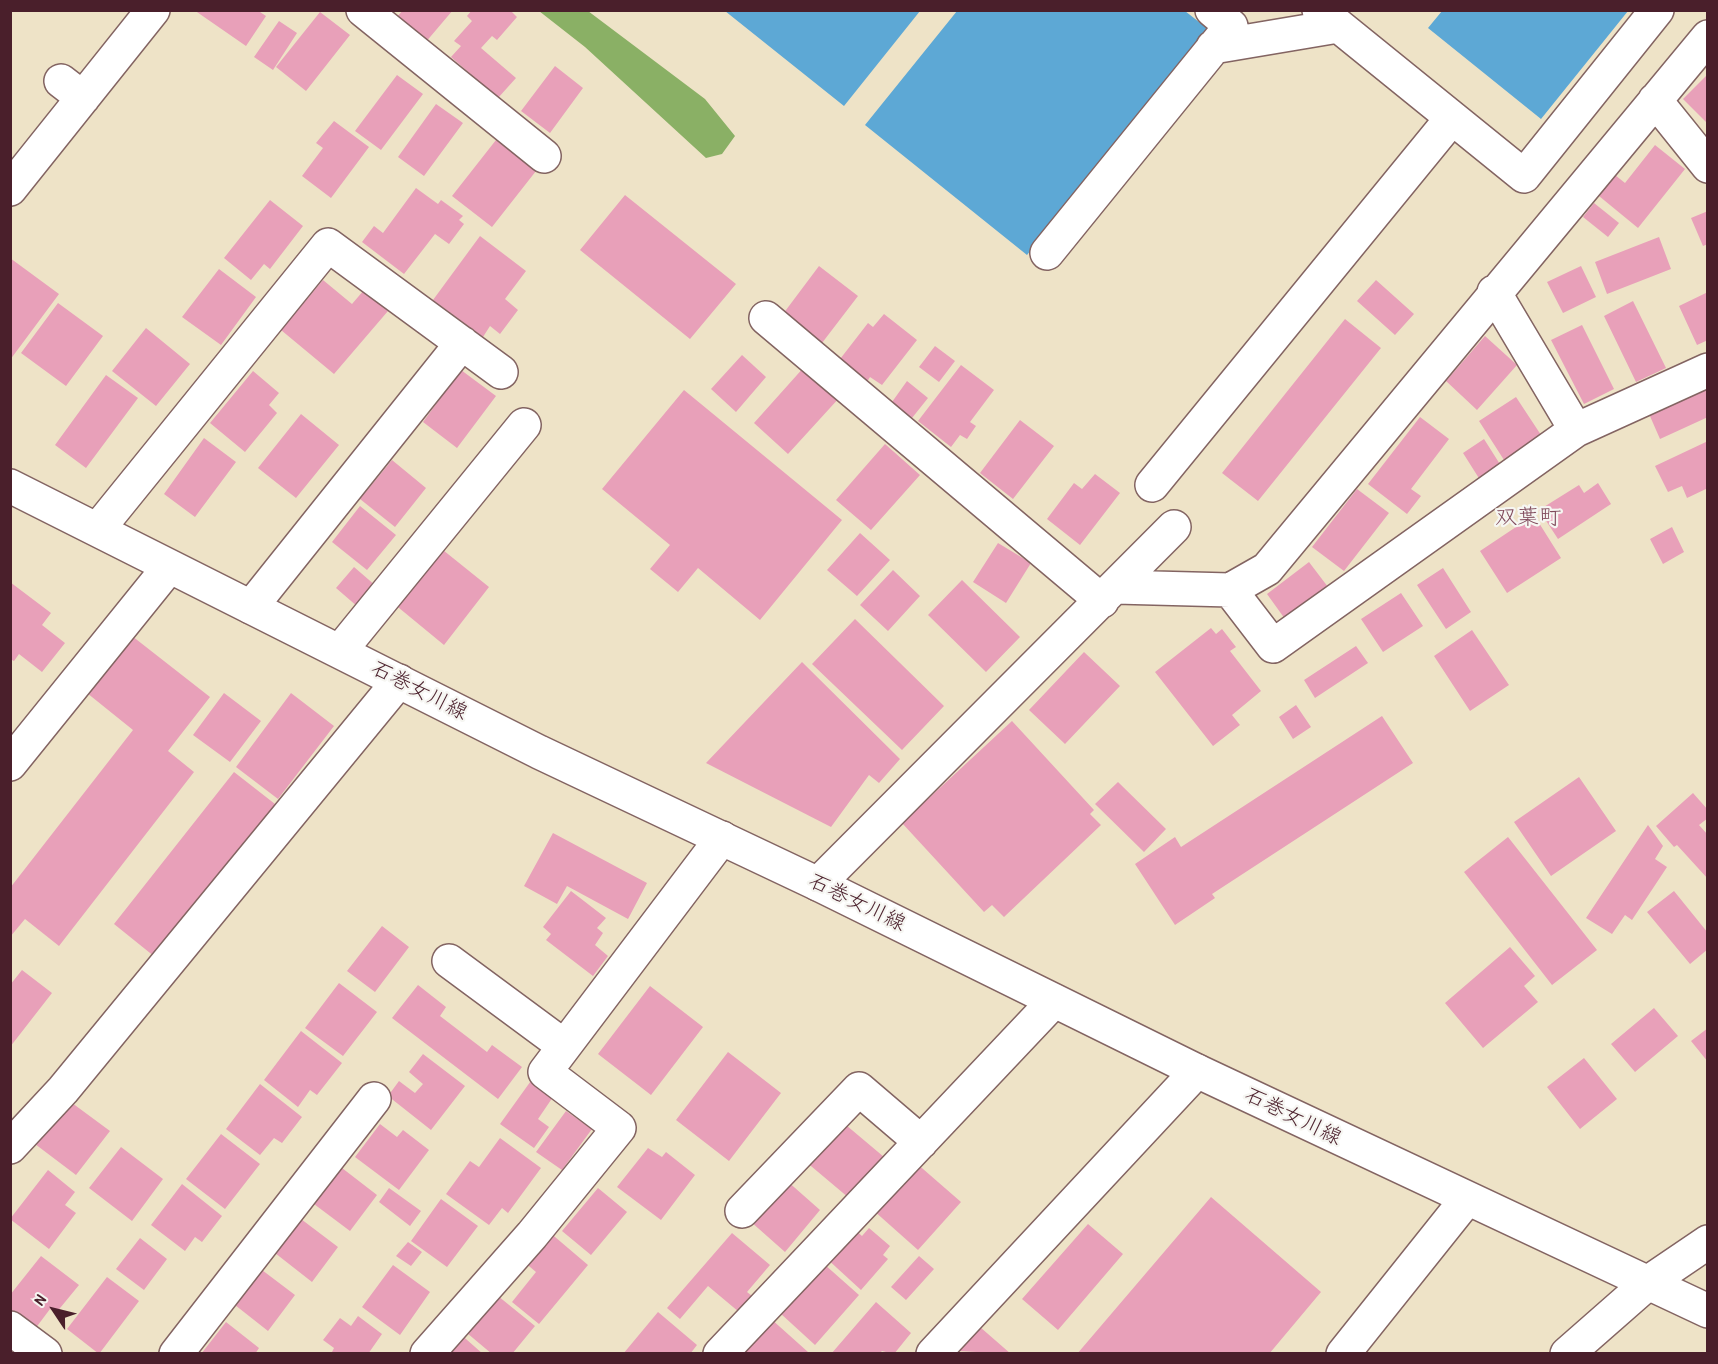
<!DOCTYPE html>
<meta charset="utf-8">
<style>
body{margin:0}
#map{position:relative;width:1718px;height:1364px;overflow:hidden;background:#eee3c7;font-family:"Patrick Hand",sans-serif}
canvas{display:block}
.frame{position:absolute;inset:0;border:12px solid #4a1f2b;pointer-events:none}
.north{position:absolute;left:24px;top:1280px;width:60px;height:60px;-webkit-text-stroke:4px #f6f6f2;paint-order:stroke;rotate:305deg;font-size:16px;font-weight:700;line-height:24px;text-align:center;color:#4a1f2b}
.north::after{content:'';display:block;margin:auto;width:21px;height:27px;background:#4a1f2b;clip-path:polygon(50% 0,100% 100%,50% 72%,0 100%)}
</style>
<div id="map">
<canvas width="1718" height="1364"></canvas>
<div class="frame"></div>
<div class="north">N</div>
</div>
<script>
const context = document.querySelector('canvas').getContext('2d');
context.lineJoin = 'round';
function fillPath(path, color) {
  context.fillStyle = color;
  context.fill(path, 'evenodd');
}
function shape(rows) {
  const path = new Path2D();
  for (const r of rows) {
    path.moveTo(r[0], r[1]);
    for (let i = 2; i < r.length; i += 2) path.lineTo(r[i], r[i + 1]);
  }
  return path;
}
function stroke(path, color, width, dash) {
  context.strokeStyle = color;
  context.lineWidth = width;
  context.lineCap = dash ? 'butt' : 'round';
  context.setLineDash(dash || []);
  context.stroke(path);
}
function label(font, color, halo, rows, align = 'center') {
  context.font = font + ' "Patrick Hand","Klee One",sans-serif';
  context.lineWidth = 4.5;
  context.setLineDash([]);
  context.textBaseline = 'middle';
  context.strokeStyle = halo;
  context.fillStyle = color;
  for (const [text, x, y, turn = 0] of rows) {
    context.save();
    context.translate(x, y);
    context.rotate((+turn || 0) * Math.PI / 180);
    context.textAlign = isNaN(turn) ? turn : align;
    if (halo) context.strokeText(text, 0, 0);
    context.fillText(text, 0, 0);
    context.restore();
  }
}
fillPath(shape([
 [539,11,588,11,705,99,735,136,722,154,706,158,585,47]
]), '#8ab065');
fillPath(shape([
 [725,11,920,11,844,106],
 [957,11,1185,11,1208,29,1027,255,865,125],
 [1442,11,1442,10,1628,11,1541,119,1428,28]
]), '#5da8d5');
fillPath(shape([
 [194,10,257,10,266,16,246,46],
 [403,10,453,10,425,43,397,17],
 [472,10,510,10,517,17,497,40,492,36,481,48,516,78,498,98,451,57,461,46,454,41,472,21,467,16],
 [320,12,350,35,306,91,276,67],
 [279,21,297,33,273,70,254,57],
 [555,66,583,88,550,133,521,111],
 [1708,74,1708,124,1683,99],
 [397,75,423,94,381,150,355,131],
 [436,104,463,123,424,176,398,157],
 [334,121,369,147,331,198,302,176,323,148,316,143],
 [496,140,536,171,492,227,452,196],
 [1655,145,1685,169,1638,228,1599,196,1615,175,1625,183],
 [416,188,438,204,441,200,463,216,459,220,464,224,449,244,435,234,404,274,362,242,374,226,383,233],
 [625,195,736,284,690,339,580,250],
 [270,200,303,226,270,269,264,264,251,280,224,258],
 [1594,203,1619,223,1608,237,1583,217],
 [1708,211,1708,244,1703,246,1691,218],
 [480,236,526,271,505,299,518,310,500,334,490,326,483,337,433,300],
 [1659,237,1671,269,1607,294,1595,262],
 [10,258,59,294,10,360,11,278],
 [819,266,858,296,822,343,783,314],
 [1581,266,1596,297,1563,313,1547,282],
 [219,269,256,297,221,345,182,317],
 [323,280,352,304,364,290,388,311,334,374,281,330],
 [1376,280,1414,314,1395,335,1357,301],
 [1708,292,1708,340,1697,345,1679,306],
 [1633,301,1666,368,1636,382,1604,316],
 [58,303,103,336,66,386,21,353],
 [884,314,917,340,882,385,870,377,865,385,837,363,868,323,873,327],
 [1345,319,1381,348,1258,501,1222,473],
 [1582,325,1614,389,1584,404,1551,340],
 [146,328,190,364,156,406,112,371],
 [1485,336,1517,365,1477,410,1446,381],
 [935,346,955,361,939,382,919,367],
 [742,355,766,377,736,412,711,389],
 [961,365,994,390,970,422,976,426,967,439,960,435,951,447,918,421],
 [805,366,840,397,788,454,754,423],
 [461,370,496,396,457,448,423,422],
 [253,371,279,393,269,405,277,413,245,452,210,423],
 [106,375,138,398,86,468,55,445],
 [907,381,928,398,912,418,892,402],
 [1703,381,1708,391,1708,417,1660,439,1646,407],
 [684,390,842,520,760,620,698,568,678,592,650,569,670,545,602,489],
 [1516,397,1541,435,1504,460,1479,421],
 [301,414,339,445,296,498,258,468],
 [1420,417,1449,439,1411,489,1421,496,1407,514,1368,484],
 [1020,420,1054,446,1013,499,980,473],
 [204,438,236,462,195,517,164,494],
 [1484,439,1503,469,1482,483,1463,453],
 [1708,441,1708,488,1687,498,1682,486,1668,492,1655,466],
 [885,444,920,475,871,530,836,500],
 [392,460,426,488,395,527,360,499],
 [1095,474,1120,493,1080,545,1047,519,1074,483,1082,489],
 [1598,483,1611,504,1558,539,1539,510,1579,485,1584,493],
 [1357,489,1389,513,1344,571,1312,547],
 [360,506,396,535,367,570,332,542],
 [1534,515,1561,558,1507,593,1480,551],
 [1672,527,1684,552,1663,564,1650,539],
 [860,533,890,560,857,596,827,570],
 [998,543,1031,563,1006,603,973,582],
 [438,546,489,587,444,645,393,603],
 [1309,562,1328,587,1285,619,1267,594],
 [354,567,376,586,358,607,336,588],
 [1443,568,1471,612,1446,629,1417,585],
 [893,570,920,596,888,631,860,605],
 [962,580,1020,637,986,672,928,615],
 [10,582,51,613,42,625,65,643,42,672,19,654,14,661,10,659],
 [1401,593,1423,626,1383,652,1361,619],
 [855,619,944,706,902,750,812,664],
 [1211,628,1216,634,1222,629,1236,647,1230,651,1261,691,1232,715,1240,725,1213,746,1155,672],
 [1472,630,1509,685,1470,711,1434,656],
 [132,636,210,697,168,751,194,772,59,946,25,919,10,937,10,888,133,730,87,693],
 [1356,646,1368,663,1315,698,1304,680],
 [1084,652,1120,686,1065,744,1029,710],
 [802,662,900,759,879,783,869,775,831,827,706,763],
 [224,693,261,721,230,762,193,735],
 [291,693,334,726,278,799,236,767],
 [1296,705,1311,727,1293,739,1279,717],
 [1382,716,1413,763,1212,894,1215,898,1175,925,1135,864,1175,837,1181,847],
 [1012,721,1094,810,1090,814,1101,825,1004,917,992,905,984,912,902,823],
 [234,772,275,804,155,957,114,924],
 [1579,777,1616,831,1551,876,1514,822],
 [1118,782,1166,829,1144,852,1095,804],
 [1693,793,1708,810,1708,818,1699,825,1708,835,1708,879,1677,845,1674,847,1656,826],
 [1648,825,1663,846,1655,859,1667,867,1632,920,1625,915,1612,934,1586,918],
 [553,833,647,883,628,919,567,886,557,904,524,886],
 [1508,837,1597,950,1552,985,1464,872],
 [571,891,606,918,597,928,603,933,595,945,608,956,593,976,546,940,551,934,543,927],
 [1674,891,1708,933,1708,949,1690,964,1647,912],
 [382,926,409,947,375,992,347,971],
 [1510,947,1535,976,1524,986,1538,1002,1483,1048,1445,1003],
 [22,970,52,993,10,1047,10,985],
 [339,983,377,1012,343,1056,305,1028],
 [418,985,446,1007,440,1016,487,1052,492,1045,522,1067,498,1099,392,1018],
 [650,986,703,1027,651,1095,598,1054],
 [1654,1008,1678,1036,1635,1072,1611,1044],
 [1708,1028,1708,1062,1691,1041],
 [301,1031,342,1063,317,1095,310,1090,298,1107,264,1080],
 [728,1052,781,1093,729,1161,676,1120],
 [423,1054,465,1086,431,1130,388,1096,399,1081,415,1093,423,1084,409,1072],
 [1584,1058,1617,1099,1580,1129,1547,1087],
 [533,1078,555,1094,538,1119,549,1127,534,1148,500,1124],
 [260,1084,302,1117,282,1143,274,1138,260,1155,226,1129],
 [68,1100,110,1131,76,1175,35,1144],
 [566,1111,592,1129,562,1170,536,1152],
 [840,1120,884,1157,849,1198,805,1161],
 [380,1124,397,1137,403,1130,429,1150,399,1190,355,1157],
 [221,1134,260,1164,225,1209,186,1179],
 [500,1138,541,1168,508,1213,502,1208,489,1225,446,1194,470,1161,479,1167],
 [121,1147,163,1179,132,1221,89,1188],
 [648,1148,662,1157,666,1152,695,1175,661,1220,617,1187],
 [915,1162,961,1202,918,1250,873,1210],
 [342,1168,377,1195,350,1231,314,1204],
 [48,1170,75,1192,65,1205,76,1213,49,1249,10,1219],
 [786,1180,820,1210,785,1252,750,1221],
 [182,1184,222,1216,202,1242,195,1237,185,1251,151,1225],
 [389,1188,421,1211,410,1226,379,1202],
 [598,1188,627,1212,591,1255,562,1231],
 [1211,1197,1321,1292,1269,1354,1077,1354],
 [441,1199,478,1226,447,1267,411,1241],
 [301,1219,338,1247,312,1282,275,1253],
 [1088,1224,1123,1254,1058,1330,1022,1299],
 [852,1227,862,1236,869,1228,890,1246,883,1255,888,1259,861,1290,825,1257],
 [548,1231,588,1265,539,1324,512,1302,536,1272,523,1261],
 [732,1233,770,1265,747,1292,752,1296,739,1312,708,1286,680,1319,667,1308],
 [140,1238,167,1259,144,1290,116,1269],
 [408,1242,422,1252,411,1266,396,1256],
 [41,1256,79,1285,56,1313,50,1309,35,1329,10,1311,10,1295],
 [919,1256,934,1269,906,1300,891,1287],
 [824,1264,859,1295,815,1345,780,1313],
 [393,1265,430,1292,400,1335,362,1307],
 [262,1270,295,1295,268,1331,235,1305],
 [107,1277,139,1301,99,1354,67,1329],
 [498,1296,535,1326,512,1354,492,1354,467,1333],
 [876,1302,911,1333,894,1354,882,1351,879,1354,831,1354],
 [658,1312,697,1345,690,1354,623,1354],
 [358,1316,382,1334,368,1354,331,1354,334,1348,323,1340,340,1318,351,1326],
 [770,1318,808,1352,807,1354,738,1354],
 [226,1322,259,1348,255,1354,201,1354],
 [980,1327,1011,1354,959,1351],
 [458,1332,483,1354,440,1354]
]), '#e8a0b9');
const minor = shape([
 [363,10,544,156],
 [1319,10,1524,176,1657,10],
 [1213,47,1338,26],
 [61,81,83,98],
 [1655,100,1708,166],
 [10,189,153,10],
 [1047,253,1231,26,1212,10],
 [1494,292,1576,430],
 [766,318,1102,601],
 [1152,485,1452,118],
 [98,529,328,245,501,372],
 [1116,587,1230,590,1267,569,1708,37],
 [1230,590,1273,646,1576,430,1708,370],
 [251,607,462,343],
 [340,651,524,425],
 [10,764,169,567],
 [818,884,1174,527],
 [449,961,564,1046],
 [10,1147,63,1090,399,681],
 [742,1211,859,1089,921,1142],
 [10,1328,45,1354],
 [176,1354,374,1099],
 [427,1354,532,1235,619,1128,545,1072,722,838],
 [720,1354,1054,1001],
 [933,1354,1197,1071],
 [1343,1354,1466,1200],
 [1567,1354,1649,1282,1708,1242]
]);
const major = shape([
 [10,486,539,752,818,884,1197,1071,1708,1311]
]);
stroke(minor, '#836462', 36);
stroke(major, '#836462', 36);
stroke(minor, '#fff', 33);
stroke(major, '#fff', 33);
label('21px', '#4a1f2b', '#f6f6f2', [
 ["石巻女川線",419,691,27],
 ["石巻女川線",857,903,26],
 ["石巻女川線",1293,1117,26]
]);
label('22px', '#814c5d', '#f6f6f2', [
 ["双葉町",1528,518]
]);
</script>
